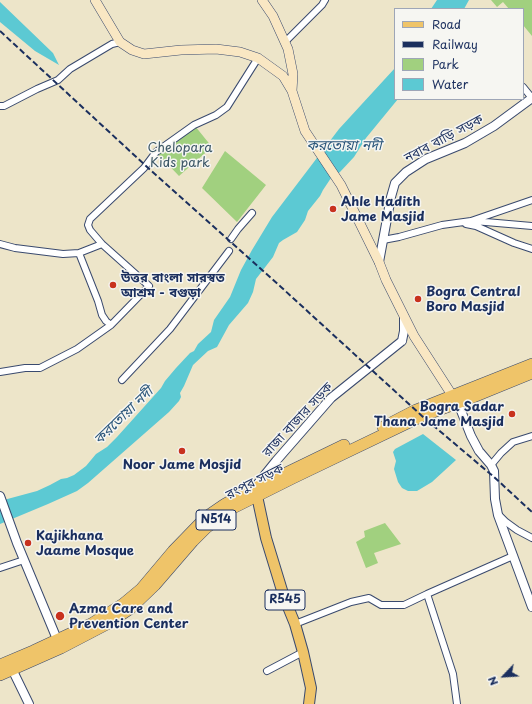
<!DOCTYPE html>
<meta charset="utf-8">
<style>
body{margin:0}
#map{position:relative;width:532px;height:704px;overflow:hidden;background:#ede5c9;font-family:"Playpen Sans",sans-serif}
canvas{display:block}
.legend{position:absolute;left:394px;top:8px;width:130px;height:92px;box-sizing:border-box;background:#f6f6f2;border:1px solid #9ea6b7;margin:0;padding:5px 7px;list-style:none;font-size:12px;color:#1b2f5e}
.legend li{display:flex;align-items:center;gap:8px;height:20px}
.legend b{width:20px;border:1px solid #9ea6b7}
.north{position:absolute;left:484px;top:656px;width:40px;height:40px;-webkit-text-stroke:3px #f6f6f2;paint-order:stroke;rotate:245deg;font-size:11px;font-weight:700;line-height:16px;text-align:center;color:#1b2f5e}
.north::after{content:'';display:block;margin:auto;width:14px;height:18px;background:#1b2f5e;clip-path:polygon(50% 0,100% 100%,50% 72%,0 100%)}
</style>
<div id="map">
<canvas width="532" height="704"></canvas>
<ul class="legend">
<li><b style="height:5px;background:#efc469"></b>Road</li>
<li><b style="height:5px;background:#1b2f5e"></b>Railway</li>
<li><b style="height:11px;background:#a1d07f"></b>Park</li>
<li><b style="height:11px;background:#5cc9d3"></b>Water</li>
</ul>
<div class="north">N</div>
</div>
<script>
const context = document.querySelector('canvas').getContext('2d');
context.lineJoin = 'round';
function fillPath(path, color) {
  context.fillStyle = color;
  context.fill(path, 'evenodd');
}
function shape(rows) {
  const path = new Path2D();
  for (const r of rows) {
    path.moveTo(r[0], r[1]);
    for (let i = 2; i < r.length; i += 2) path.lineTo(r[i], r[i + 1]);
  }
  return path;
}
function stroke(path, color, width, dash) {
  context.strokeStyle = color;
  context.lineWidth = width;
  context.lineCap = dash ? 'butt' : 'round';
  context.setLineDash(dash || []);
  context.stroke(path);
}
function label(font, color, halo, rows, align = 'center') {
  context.font = font + ' "Playpen Sans","Noto Sans Bengali",sans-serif';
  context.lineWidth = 3;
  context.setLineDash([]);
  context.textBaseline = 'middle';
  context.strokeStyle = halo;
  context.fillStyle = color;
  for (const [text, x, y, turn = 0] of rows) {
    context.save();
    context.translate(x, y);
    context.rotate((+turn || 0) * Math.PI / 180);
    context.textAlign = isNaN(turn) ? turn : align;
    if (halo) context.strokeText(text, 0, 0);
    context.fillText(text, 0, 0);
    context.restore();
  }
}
fillPath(shape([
 [491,0,532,0,532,36,523,25,523,9,509,9,503,2,497,7],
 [195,126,212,147,179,176,157,153],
 [225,151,266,185,237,222,202,188],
 [385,523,401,544,374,553,378,563,366,568,356,542,365,537,364,531]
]), '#a1d07f');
fillPath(shape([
 [437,0,469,0,464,9,431,9],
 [0,2,53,53,59,65,35,51,0,22],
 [395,68,395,99,398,99,366,138,354,157,340,172,331,178,323,190,320,196,308,211,305,220,297,232,283,240,279,243,273,257,256,279,253,292,248,303,229,325,217,347,208,351,193,365,184,386,180,393,181,397,179,401,169,412,88,483,77,491,48,504,0,524,0,501,37,491,50,485,61,479,67,478,74,475,86,466,96,454,107,447,117,437,161,388,165,381,176,368,190,353,194,351,198,344,211,332,214,320,230,297,241,270,252,250,272,217,339,129],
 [423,434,456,460,432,482,417,491,408,491,402,488,398,482,394,469,396,461,393,452,395,449]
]), '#5cc9d3');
const minor = shape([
 [285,42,322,5,325,0],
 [523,87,532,98],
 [0,106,4,106,37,89,58,80,70,69,112,44,120,42],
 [474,221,532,226],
 [466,224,476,226,514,243,532,249],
 [231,239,238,229,252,213],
 [383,240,399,237,442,225,471,221,532,200],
 [0,244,15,248,63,254,79,253,102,244],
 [79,253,98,301,102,315,106,321,111,325],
 [0,372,25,368,40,368,77,349,111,325,149,286,102,244,90,230,88,225,90,219,144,168,156,152,194,125,216,115,227,107,258,58],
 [122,380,170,329,229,251],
 [491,465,501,453,513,442,532,436],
 [499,515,506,522,517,530,532,538],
 [0,568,24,560],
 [427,594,453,674,457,704],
 [295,624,351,602,369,598,381,605,404,605,427,594,513,556],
 [267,671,303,652]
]);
const tertiary = shape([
 [379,262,391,197,395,183,406,172,426,159,465,143,494,126,532,98],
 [402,341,404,331,404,317],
 [458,403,471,436,479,451,491,465,494,471,495,499,498,515,532,607],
 [255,487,276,461,331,398,402,341],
 [0,496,17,543,59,644],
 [12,669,29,704]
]);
const secondary = shape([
 [95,0,120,42,132,50,144,54,181,50,216,49,240,52,258,58,283,76,292,91,305,131,341,185,379,262,386,280,414,336,452,395],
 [262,0,273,16,288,49,293,74,292,91]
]);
const primary = shape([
 [257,496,266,538,284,597,295,624,303,652,311,688,309,704]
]);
const trunk = shape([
 [383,427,416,410,532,364],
 [0,665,33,651,91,624,123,604,141,589,173,551,206,517,225,504,245,493,344,445],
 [0,675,61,648,107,624,130,609,155,585,193,541,206,528,231,509,293,478,422,416,471,398,532,373]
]);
stroke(minor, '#3a4a6e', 8);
stroke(tertiary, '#3a4a6e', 10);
stroke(secondary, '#3a4a6e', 10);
stroke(primary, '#3a4a6e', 12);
stroke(trunk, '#3a4a6e', 12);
stroke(minor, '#fff', 6);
stroke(tertiary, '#fff', 8);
stroke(secondary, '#f9e7c3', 9);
stroke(primary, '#efc469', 10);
stroke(trunk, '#efc469', 11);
stroke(shape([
 [0,31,146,166,281,287,422,416,494,477,532,512]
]), '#1b2f5e', 2, [6, 3]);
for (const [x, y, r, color] of [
 [333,209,4,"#c8321e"],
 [113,285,4,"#c8321e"],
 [418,299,4,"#c8321e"],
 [512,414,4,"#c8321e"],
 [182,451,4,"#c8321e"],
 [28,543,4,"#c8321e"],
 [60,616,5,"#c8321e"]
]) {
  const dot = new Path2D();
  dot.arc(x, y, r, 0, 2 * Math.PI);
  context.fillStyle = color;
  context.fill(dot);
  stroke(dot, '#f6f6f2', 1.5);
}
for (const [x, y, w] of [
 [216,520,40],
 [285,600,40]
]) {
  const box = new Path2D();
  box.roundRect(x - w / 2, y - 10, w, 20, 3);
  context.fillStyle = '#f6f6f2';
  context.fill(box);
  stroke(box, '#1b2f5e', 1);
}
label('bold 12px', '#1b2f5e', null, [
 ["N514",216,520],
 ["R545",285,600]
]);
label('13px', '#1b2f5e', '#f6f6f2', [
 ["নবাব বাড়ি সড়ক",444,139,-28],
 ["রাজা বাজার সড়ক",298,420,-47],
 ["রংপুর সড়ক",255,482,-27]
]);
label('13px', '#3c5766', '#f6f6f2', [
 ["Chelopara",180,148],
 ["Kids park",180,163]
]);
label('bold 13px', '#1b2f5e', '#f6f6f2', [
 ["Ahle Hadith",341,202],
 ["Jame Masjid",341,217],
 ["উত্তর বাংলা সারস্বত",121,278],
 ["আশ্রম - বগুড়া",121,293],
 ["Bogra Central",426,292],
 ["Boro Masjid",426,307],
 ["Bogra Sadar",504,407,"right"],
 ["Thana Jame Masjid",504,422,"right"],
 ["Noor Jame Mosjid",182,465,"center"],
 ["Kajikhana",36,536],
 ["Jaame Mosque",36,551],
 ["Azma Care and",69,609],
 ["Prevention Center",69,624]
], 'left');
label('italic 14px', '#2b567b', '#f6f6f2', [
 ["করতোয়া নদী",344,146],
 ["করতোয়া নদী",124,416,-44]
]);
</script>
